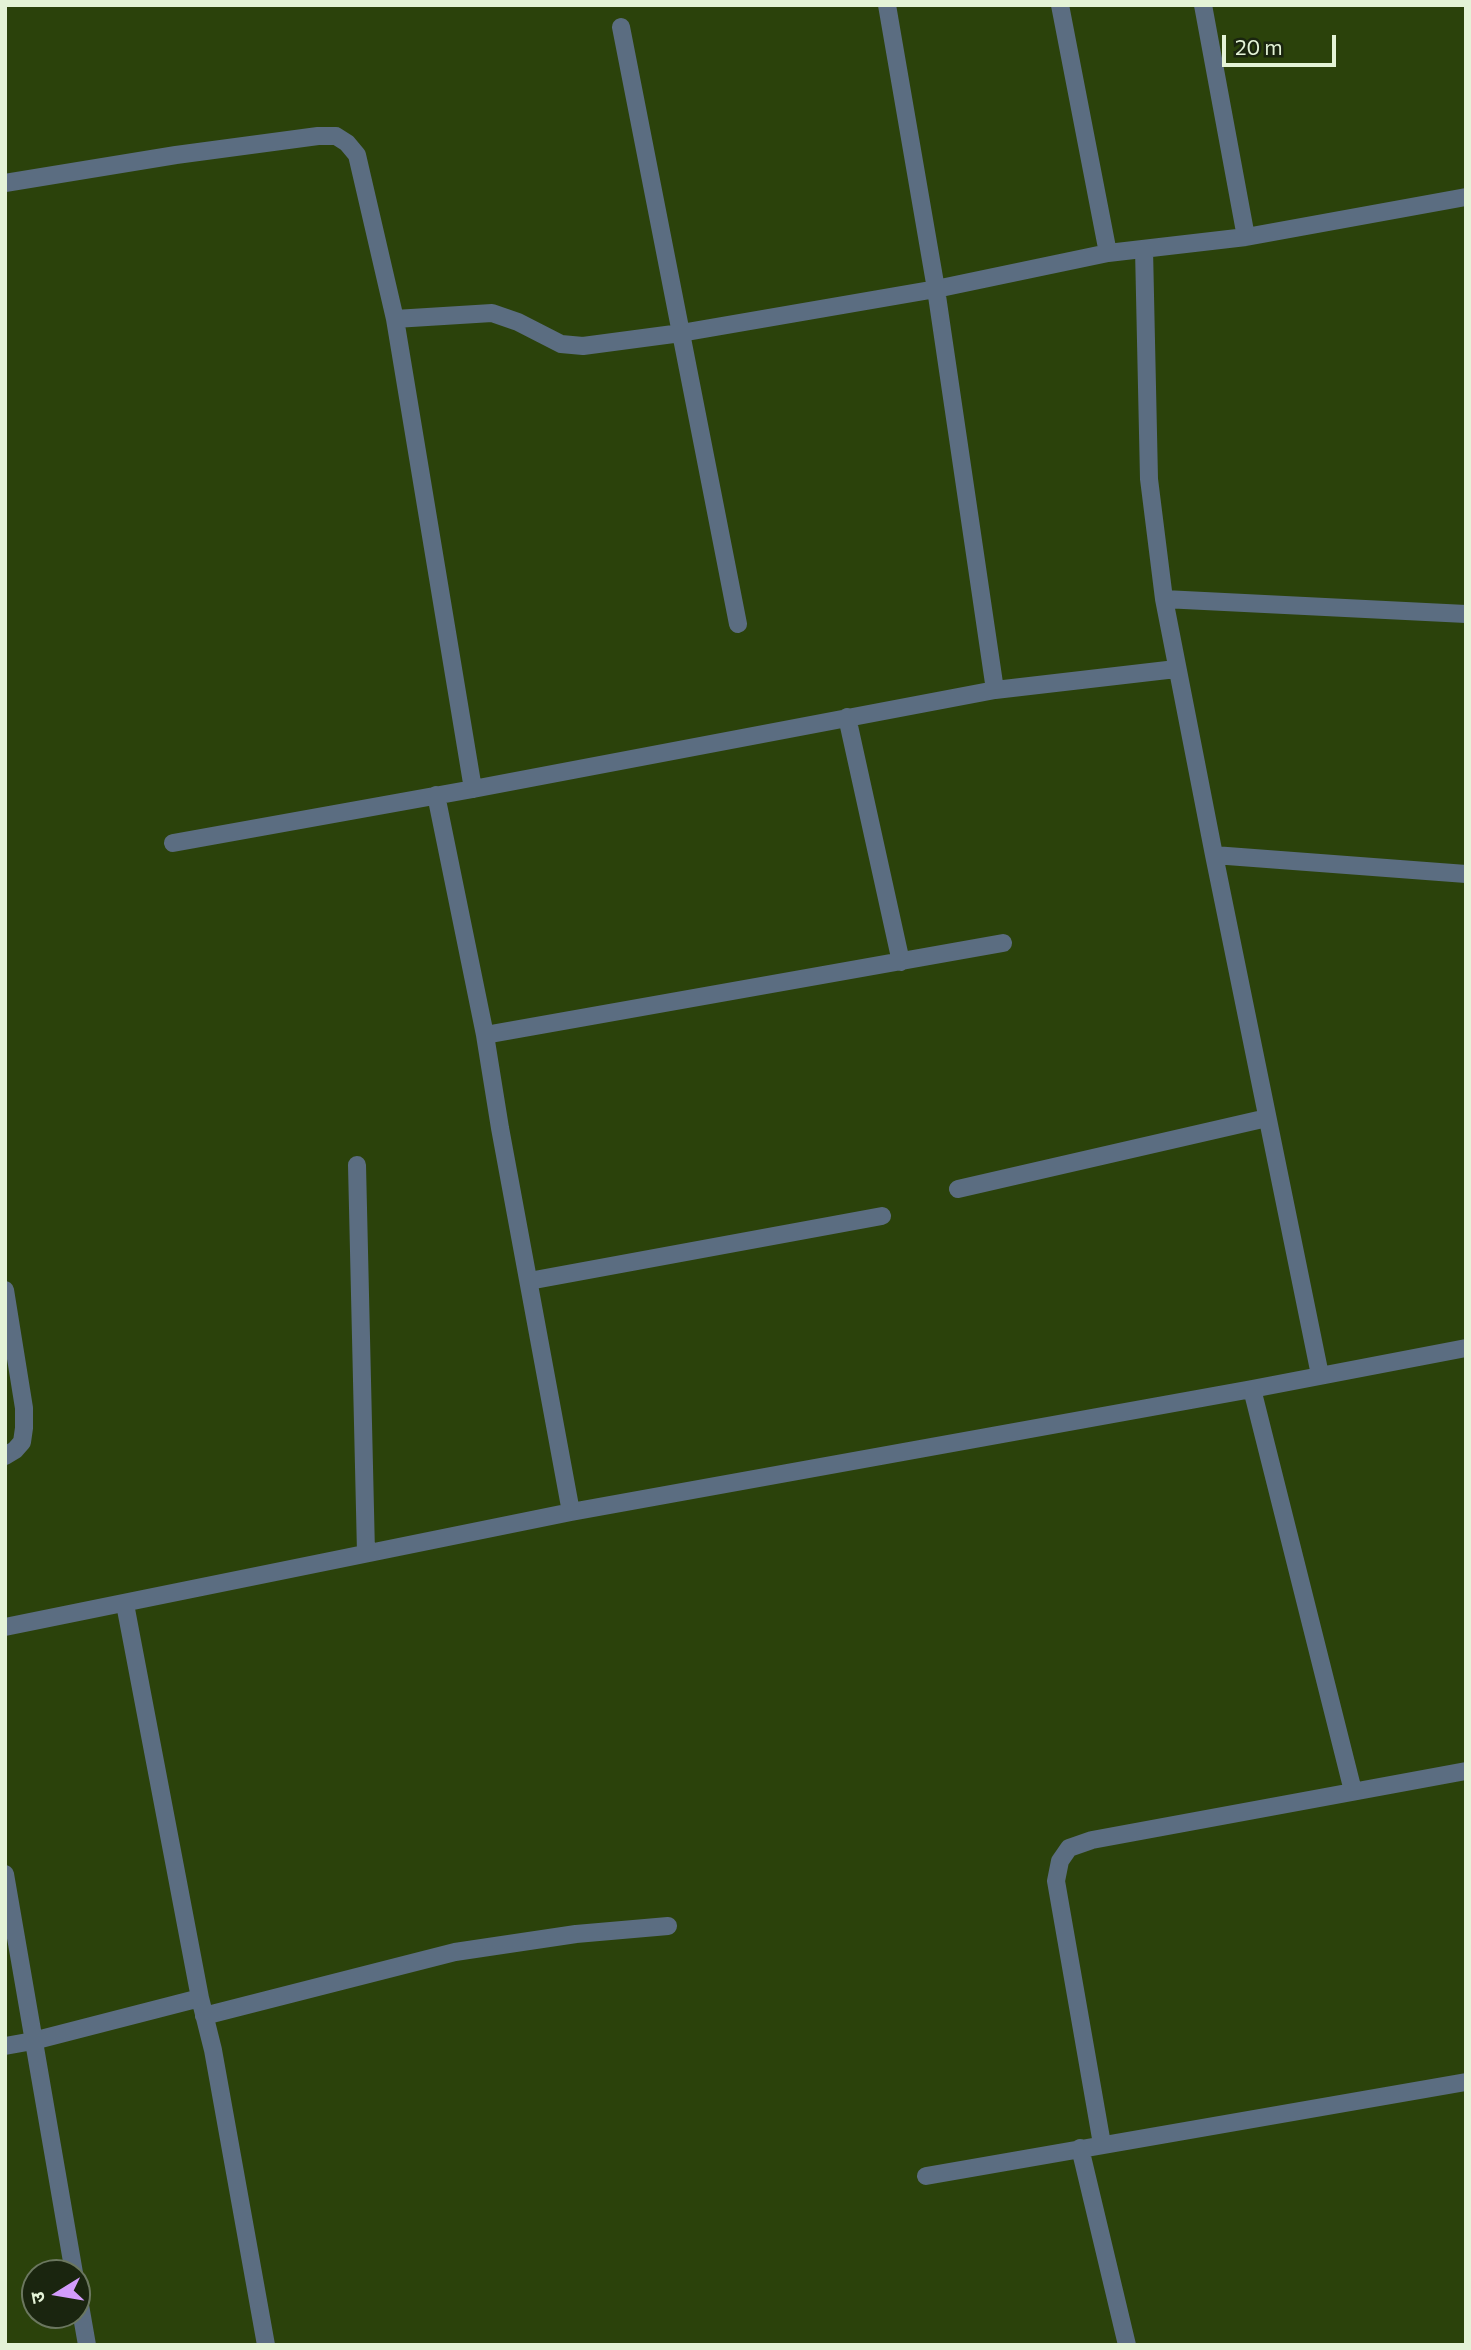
<!DOCTYPE html>
<meta charset="utf-8">
<style>
body{margin:0}
#map{position:relative;width:1471px;height:2350px;overflow:hidden;background:#2b420b;font-family:Commissioner,"Noto Sans Devanagari",sans-serif}
canvas{display:block}
.frame{position:absolute;inset:0;border:7px solid #e4f3d7;pointer-events:none}
.north{position:absolute;left:21px;top:2259px;width:70px;height:70px;box-sizing:border-box;background:#1a250f;border:2px solid #6b775f;border-radius:50%;rotate:259deg;font-size:19px;font-weight:700;line-height:28px;text-align:center;color:#e4f3d7}
.north::after{content:'';display:block;margin:auto;width:24px;height:32px;background:#d39cfc;clip-path:polygon(50% 0,100% 100%,50% 72%,0 100%)}
.scale{position:absolute;left:1222px;top:35px;width:114px;height:32px;box-sizing:border-box;border:4px solid #e4f3d7;border-top:0;padding-left:9px;font-size:21px;line-height:24px;white-space:nowrap;color:#e4f3d7;-webkit-text-stroke:5px #1a250f;paint-order:stroke}
</style>
<div id="map">
<canvas width="1471" height="2350"></canvas>
<div class="frame"></div>
<div class="north">उ</div>
<div class="scale">20 m</div>
</div>
<script>
const context = document.querySelector('canvas').getContext('2d');
context.lineJoin = 'round';
function shape(rows) {
  const path = new Path2D();
  for (const r of rows) {
    path.moveTo(r[0], r[1]);
    for (let i = 2; i < r.length; i += 2) path.lineTo(r[i], r[i + 1]);
  }
  return path;
}
function stroke(path, color, width, dash) {
  context.strokeStyle = color;
  context.lineWidth = width;
  context.lineCap = dash ? 'butt' : 'round';
  context.setLineDash(dash || []);
  context.stroke(path);
}
stroke(shape([
 [887,5,936,289,995,690],
 [1060,5,1108,253],
 [1203,5,1246,237],
 [621,27,738,624],
 [5,183,176,155,318,136,336,136,347,143,357,155,395,319,473,789],
 [1144,249,1149,479,1164,599,1214,855,1320,1375],
 [395,319,492,313,518,322,561,344,583,346,681,333,936,289,1108,253,1246,237,1466,197],
 [1164,599,1466,614],
 [847,717,901,962],
 [436,795,485,1035,500,1128,571,1512],
 [173,843,473,789,995,690,1176,669],
 [1214,855,1466,874],
 [485,1035,1003,943],
 [357,1165,366,1553],
 [958,1189,1267,1118],
 [529,1281,882,1216],
 [5,1290,24,1408,24,1428,22,1442,15,1450,5,1456],
 [1252,1389,1353,1791],
 [125,1604,200,1998,213,2050,266,2345],
 [5,1627,571,1512,1252,1389,1466,1348],
 [5,1874,74,2273],
 [204,2016,455,1952,576,1934,668,1926],
 [5,2046,33,2041,200,1998],
 [1102,2144,1056,1881,1060,1861,1069,1848,1092,1840,1466,1771],
 [1080,2148,1127,2345],
 [926,2176,1466,2082],
 [77,2288,87,2345]
]), '#5b6d81', 18);
</script>
